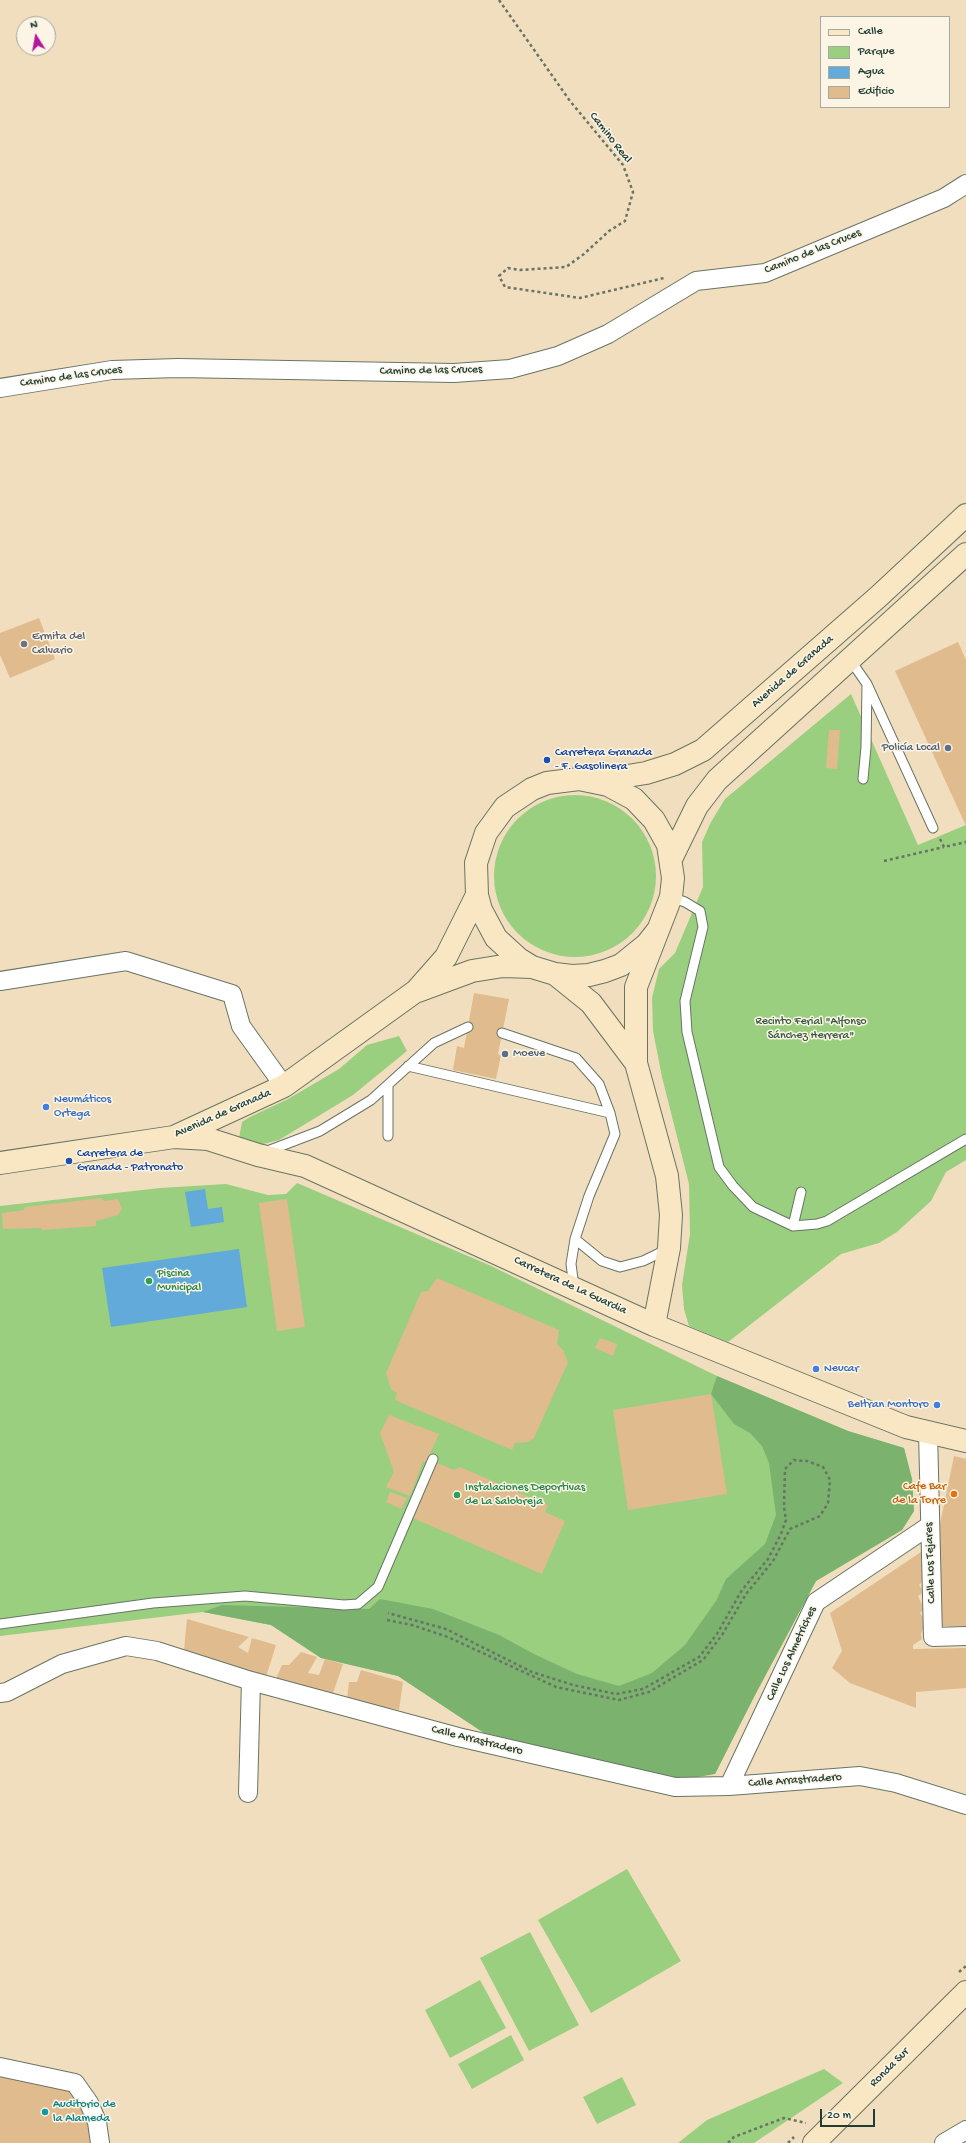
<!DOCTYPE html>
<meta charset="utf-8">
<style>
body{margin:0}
#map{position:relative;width:966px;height:2143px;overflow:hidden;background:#f1debe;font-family:"Gochi Hand",sans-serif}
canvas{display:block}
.legend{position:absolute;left:820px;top:16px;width:130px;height:92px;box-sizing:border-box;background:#fcf5e5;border:1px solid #a4ab9e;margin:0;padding:5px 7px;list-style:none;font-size:12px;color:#1f3d34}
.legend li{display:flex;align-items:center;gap:8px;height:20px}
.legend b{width:20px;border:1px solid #a4ab9e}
.north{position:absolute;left:16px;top:16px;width:40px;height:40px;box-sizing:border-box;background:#fcf5e5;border:1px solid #a4ab9e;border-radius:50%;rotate:349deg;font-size:11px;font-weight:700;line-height:16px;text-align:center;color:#1f3d34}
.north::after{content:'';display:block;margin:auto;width:14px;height:18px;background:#b5179e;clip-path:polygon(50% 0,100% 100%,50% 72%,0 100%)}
.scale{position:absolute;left:820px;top:2109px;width:55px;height:18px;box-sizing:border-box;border:2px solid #1f3d34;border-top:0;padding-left:5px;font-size:12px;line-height:14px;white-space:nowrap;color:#1f3d34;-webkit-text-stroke:3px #fcf5e5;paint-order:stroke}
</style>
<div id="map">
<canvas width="966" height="2143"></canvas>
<ul class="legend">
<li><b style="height:5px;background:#f9e7c3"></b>Calle</li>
<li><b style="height:11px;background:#9acf80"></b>Parque</li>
<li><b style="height:11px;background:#61aad9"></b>Agua</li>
<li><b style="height:11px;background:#e0bb8d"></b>Edificio</li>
</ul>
<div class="north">N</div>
<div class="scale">20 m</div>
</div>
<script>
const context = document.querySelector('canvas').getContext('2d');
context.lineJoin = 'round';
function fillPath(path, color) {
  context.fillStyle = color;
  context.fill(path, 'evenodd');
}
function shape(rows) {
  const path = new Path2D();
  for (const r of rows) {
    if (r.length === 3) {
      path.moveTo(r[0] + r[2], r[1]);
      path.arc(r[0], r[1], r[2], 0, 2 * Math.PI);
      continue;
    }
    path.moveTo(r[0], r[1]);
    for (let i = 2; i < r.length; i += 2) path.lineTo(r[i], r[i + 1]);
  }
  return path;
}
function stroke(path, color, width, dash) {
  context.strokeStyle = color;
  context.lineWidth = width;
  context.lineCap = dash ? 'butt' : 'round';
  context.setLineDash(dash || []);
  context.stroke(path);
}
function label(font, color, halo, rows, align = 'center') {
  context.font = font + ' "Gochi Hand",sans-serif';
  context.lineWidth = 3;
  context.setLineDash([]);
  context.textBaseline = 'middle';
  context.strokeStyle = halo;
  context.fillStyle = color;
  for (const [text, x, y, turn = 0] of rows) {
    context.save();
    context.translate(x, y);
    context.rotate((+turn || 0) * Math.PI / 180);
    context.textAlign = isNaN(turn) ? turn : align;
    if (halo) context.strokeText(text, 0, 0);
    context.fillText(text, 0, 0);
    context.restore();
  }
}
fillPath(shape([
 [851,694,918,845,966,825,966,1160,946,1172,931,1201,897,1232,879,1243,841,1254,728,1342,689,1326,684,1309,682,1285,690,1234,689,1184,662,1077,653,1031,652,998,659,969,675,953,703,887,702,842,711,822,725,799],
 [575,876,81],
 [399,1036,407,1051,353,1095,279,1140,255,1146,239,1138,242,1122,250,1117,288,1099,339,1069,367,1045],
 [297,1183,489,1265,717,1376,848,1431,904,1448,912,1479,914,1511,902,1530,816,1581,755,1695,715,1774,484,1733,398,1676,321,1658,271,1625,203,1612,0,1636,0,1206,160,1188,226,1184,268,1195,286,1194],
 [627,1869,681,1961,591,2013,538,1920],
 [530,1932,579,2025,529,2051,480,1958],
 [480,1980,506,2028,450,2058,425,2010],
 [511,2035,524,2060,472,2089,458,2064],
 [824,2069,843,2083,754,2143,678,2143,707,2120],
 [622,2077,636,2105,597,2124,583,2097]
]), '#9acf80');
fillPath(shape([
 [717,1376,848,1431,904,1448,912,1479,914,1511,902,1530,816,1581,755,1695,715,1774,681,1780,484,1733,398,1676,321,1658,271,1625,203,1612,222,1605,369,1609,380,1599,433,1609,499,1635,534,1654,577,1674,619,1686,652,1673,685,1645,716,1601,726,1579,765,1544,776,1515,769,1463,762,1446,750,1433,734,1424,711,1394]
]), '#7bb26e');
fillPath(shape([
 [205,1189,208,1209,222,1207,224,1222,191,1227,185,1192],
 [239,1249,247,1307,111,1327,102,1268]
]), '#61aad9');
fillPath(shape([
 [39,618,55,659,10,678,0,655,0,633],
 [958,642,966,660,966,826,895,671],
 [829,730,840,730,837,769,826,768],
 [474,993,509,999,498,1054,501,1055,496,1079,453,1070,457,1046,464,1048],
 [101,1198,104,1201,118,1199,122,1209,118,1215,96,1221,96,1226,42,1230,41,1228,3,1229,2,1213,24,1210,25,1207],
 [287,1199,305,1327,277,1331,259,1203],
 [437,1278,559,1330,557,1344,563,1350,568,1362,534,1438,528,1442,515,1443,512,1450,395,1400,397,1393,391,1389,386,1373,421,1292,428,1291],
 [600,1338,617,1344,613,1356,595,1348],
 [711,1394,727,1494,628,1510,613,1410],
 [389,1415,439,1434,426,1462,423,1461,410,1496,386,1487,394,1472,380,1433],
 [954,1456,966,1459,966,1626,940,1626,938,1534],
 [437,1463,454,1470,460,1467,548,1505,545,1512,565,1521,542,1574,413,1518],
 [390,1492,407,1498,401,1509,386,1502],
 [921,1552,923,1581,919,1585,924,1592,918,1596,924,1609,920,1613,926,1622,921,1634,922,1639,913,1645,913,1649,966,1648,966,1688,916,1692,916,1708,850,1683,832,1668,842,1651,830,1613],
 [187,1619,249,1637,238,1647,248,1653,252,1638,276,1645,266,1677,184,1650],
 [301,1652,317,1657,308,1673,319,1675,325,1659,343,1664,332,1696,275,1681,282,1665,289,1665],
 [361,1670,403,1682,399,1710,347,1700,349,1682,357,1682],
 [0,2073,72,2085,98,2143,0,2143]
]), '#e0bb8d');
const lane = shape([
 [851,661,867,684,866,747,863,779],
 [867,684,933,828],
 [671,897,685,902,700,911,703,927,685,1001,687,1032,719,1167,733,1186,753,1207,793,1226,817,1224,827,1221,966,1139],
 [502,1033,576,1058,599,1084,610,1113],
 [408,1066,610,1113,615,1134,589,1196,575,1239,571,1264,574,1287],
 [388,1085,388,1136],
 [265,1152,320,1131,371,1100,434,1043,468,1027],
 [793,1226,801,1192],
 [575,1239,602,1261,620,1267,643,1261,668,1249],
 [0,1624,153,1603,245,1596,344,1605,358,1604,378,1587,433,1459]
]);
const street = shape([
 [0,388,112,370,178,368,454,373,510,369,558,356,608,334,696,281,765,273,944,198,966,184],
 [0,981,126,961,232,994,241,1026,284,1086],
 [928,1432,933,1637,966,1636],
 [0,1693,7,1692,62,1664,126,1646,157,1651,251,1681,458,1737,675,1787,729,1786,860,1776,896,1783,966,1805],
 [729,1786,816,1602,929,1526],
 [248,1793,251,1681],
 [0,2067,75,2083,89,2103,97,2122,100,2143],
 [944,2143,966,2130]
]);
const secondary = shape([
 [596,781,646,773,675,764,703,750,878,597,966,515],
 [671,859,697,806,717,780,966,554],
 [555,974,591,1003,636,1063],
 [418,991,472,971,503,966,532,967],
 [174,1137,208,1139,258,1155,305,1166,654,1325,906,1427,966,1441],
 [0,1163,174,1137,284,1086,416,991,446,957,477,895],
 [654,1325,669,1248,671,1215,667,1176,636,1063,636,987,671,897,673,878,668,845,654,820,634,799,608,785,579,779,547,783,532,789,505,807,486,833,476,863,477,895,481,910,496,938,519,959,532,967,555,974,572,976,589,975,605,971,621,965,647,944,658,930],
 [814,2143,966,1992]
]);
stroke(lane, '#687564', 11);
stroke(street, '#687564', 20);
stroke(secondary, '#687564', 24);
stroke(shape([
 [499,0,570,101,623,165,633,192,625,221,609,231,584,254,566,267,520,270,508,268,499,276,505,287,580,298,664,278],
 [940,839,944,847,966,842],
 [884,861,944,847],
 [387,1620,412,1625,448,1637,556,1687,619,1700,649,1692,703,1660,722,1635,746,1594,773,1561,790,1529,820,1516,828,1503,830,1480,823,1467,807,1461,794,1460,785,1469,784,1507,786,1520,781,1534,768,1559,742,1590,717,1634,699,1657,643,1689,616,1694,573,1685,532,1672,446,1629,388,1613],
 [959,1972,966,1966],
 [728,2143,734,2137,784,2118,806,2123],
 [788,2143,794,2137]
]), '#687564', 2.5, [3, 3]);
stroke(lane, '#fff', 9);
stroke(street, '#fff', 18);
stroke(secondary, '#f9e7c3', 22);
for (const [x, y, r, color] of [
 [24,644,4,"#6b7280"],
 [948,748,4,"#5c6f8a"],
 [547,760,4,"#1a4fb4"],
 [505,1054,4,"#5c6f8a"],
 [46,1107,4,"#3f7fe0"],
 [69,1161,4,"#1a4fb4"],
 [149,1281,4,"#2e9e5b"],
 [816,1369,4,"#3f7fe0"],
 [937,1405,4,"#3f7fe0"],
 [954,1494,4,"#e8710a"],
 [457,1495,4,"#2e9e5b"],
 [45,2112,4,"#0f9aa8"]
]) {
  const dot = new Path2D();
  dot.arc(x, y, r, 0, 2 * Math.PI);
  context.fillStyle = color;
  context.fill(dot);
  stroke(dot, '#fcf5e5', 1.5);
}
label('12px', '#1f3d34', '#fcf5e5', [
 ["Camino Real",610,138,52],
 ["Camino de las Cruces",813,252,-22],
 ["Camino de las Cruces",431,371,-1],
 ["Camino de las Cruces",71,377,-8],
 ["Avenida de Granada",793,672,-41],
 ["Avenida de Granada",223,1114,-24],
 ["Carretera de La Guardia",570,1286,25],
 ["Calle Los Tejares",931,1563,-92],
 ["Calle Los Almetriches",792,1654,-65],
 ["Calle Arrastradero",477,1741,14],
 ["Calle Arrastradero",795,1781,-4],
 ["Ronda Sur",890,2068,-45]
]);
label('12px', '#5b616d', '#fcf5e5', [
 ["Ermita del",32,637],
 ["Calvario",32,651]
], 'left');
label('12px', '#4e5e75', '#fcf5e5', [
 ["Policía Local",940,748],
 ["Moeve",513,1054,"left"]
], 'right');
label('12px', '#164399', '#fcf5e5', [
 ["Carretera Granada",555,753],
 ["- F. Gasolinera",555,767],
 ["Carretera de",77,1154],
 ["Granada - Patronato",77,1168]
], 'left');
label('12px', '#385a43', '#fcf5e5', [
 ["Recinto Ferial \"Alfonso",811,1022],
 ["Sánchez Herrera\"",811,1036]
]);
label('12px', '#366cbe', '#fcf5e5', [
 ["Neumáticos",54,1100],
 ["Ortega",54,1114],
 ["Neucar",824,1369],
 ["Beltran Montoro",929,1405,"right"]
], 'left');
label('12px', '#27864d', '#fcf5e5', [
 ["Piscina",157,1274],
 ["Municipal",157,1288],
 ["Instalaciones Deportivas",465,1488],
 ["de La Salobreja",465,1502]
], 'left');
label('12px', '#c56008', '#fcf5e5', [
 ["Cafe Bar",946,1487],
 ["de la Torre",946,1501]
], 'right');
label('12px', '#0d838f', '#fcf5e5', [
 ["Auditorio de",53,2105],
 ["la Alameda",53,2119]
], 'left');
</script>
